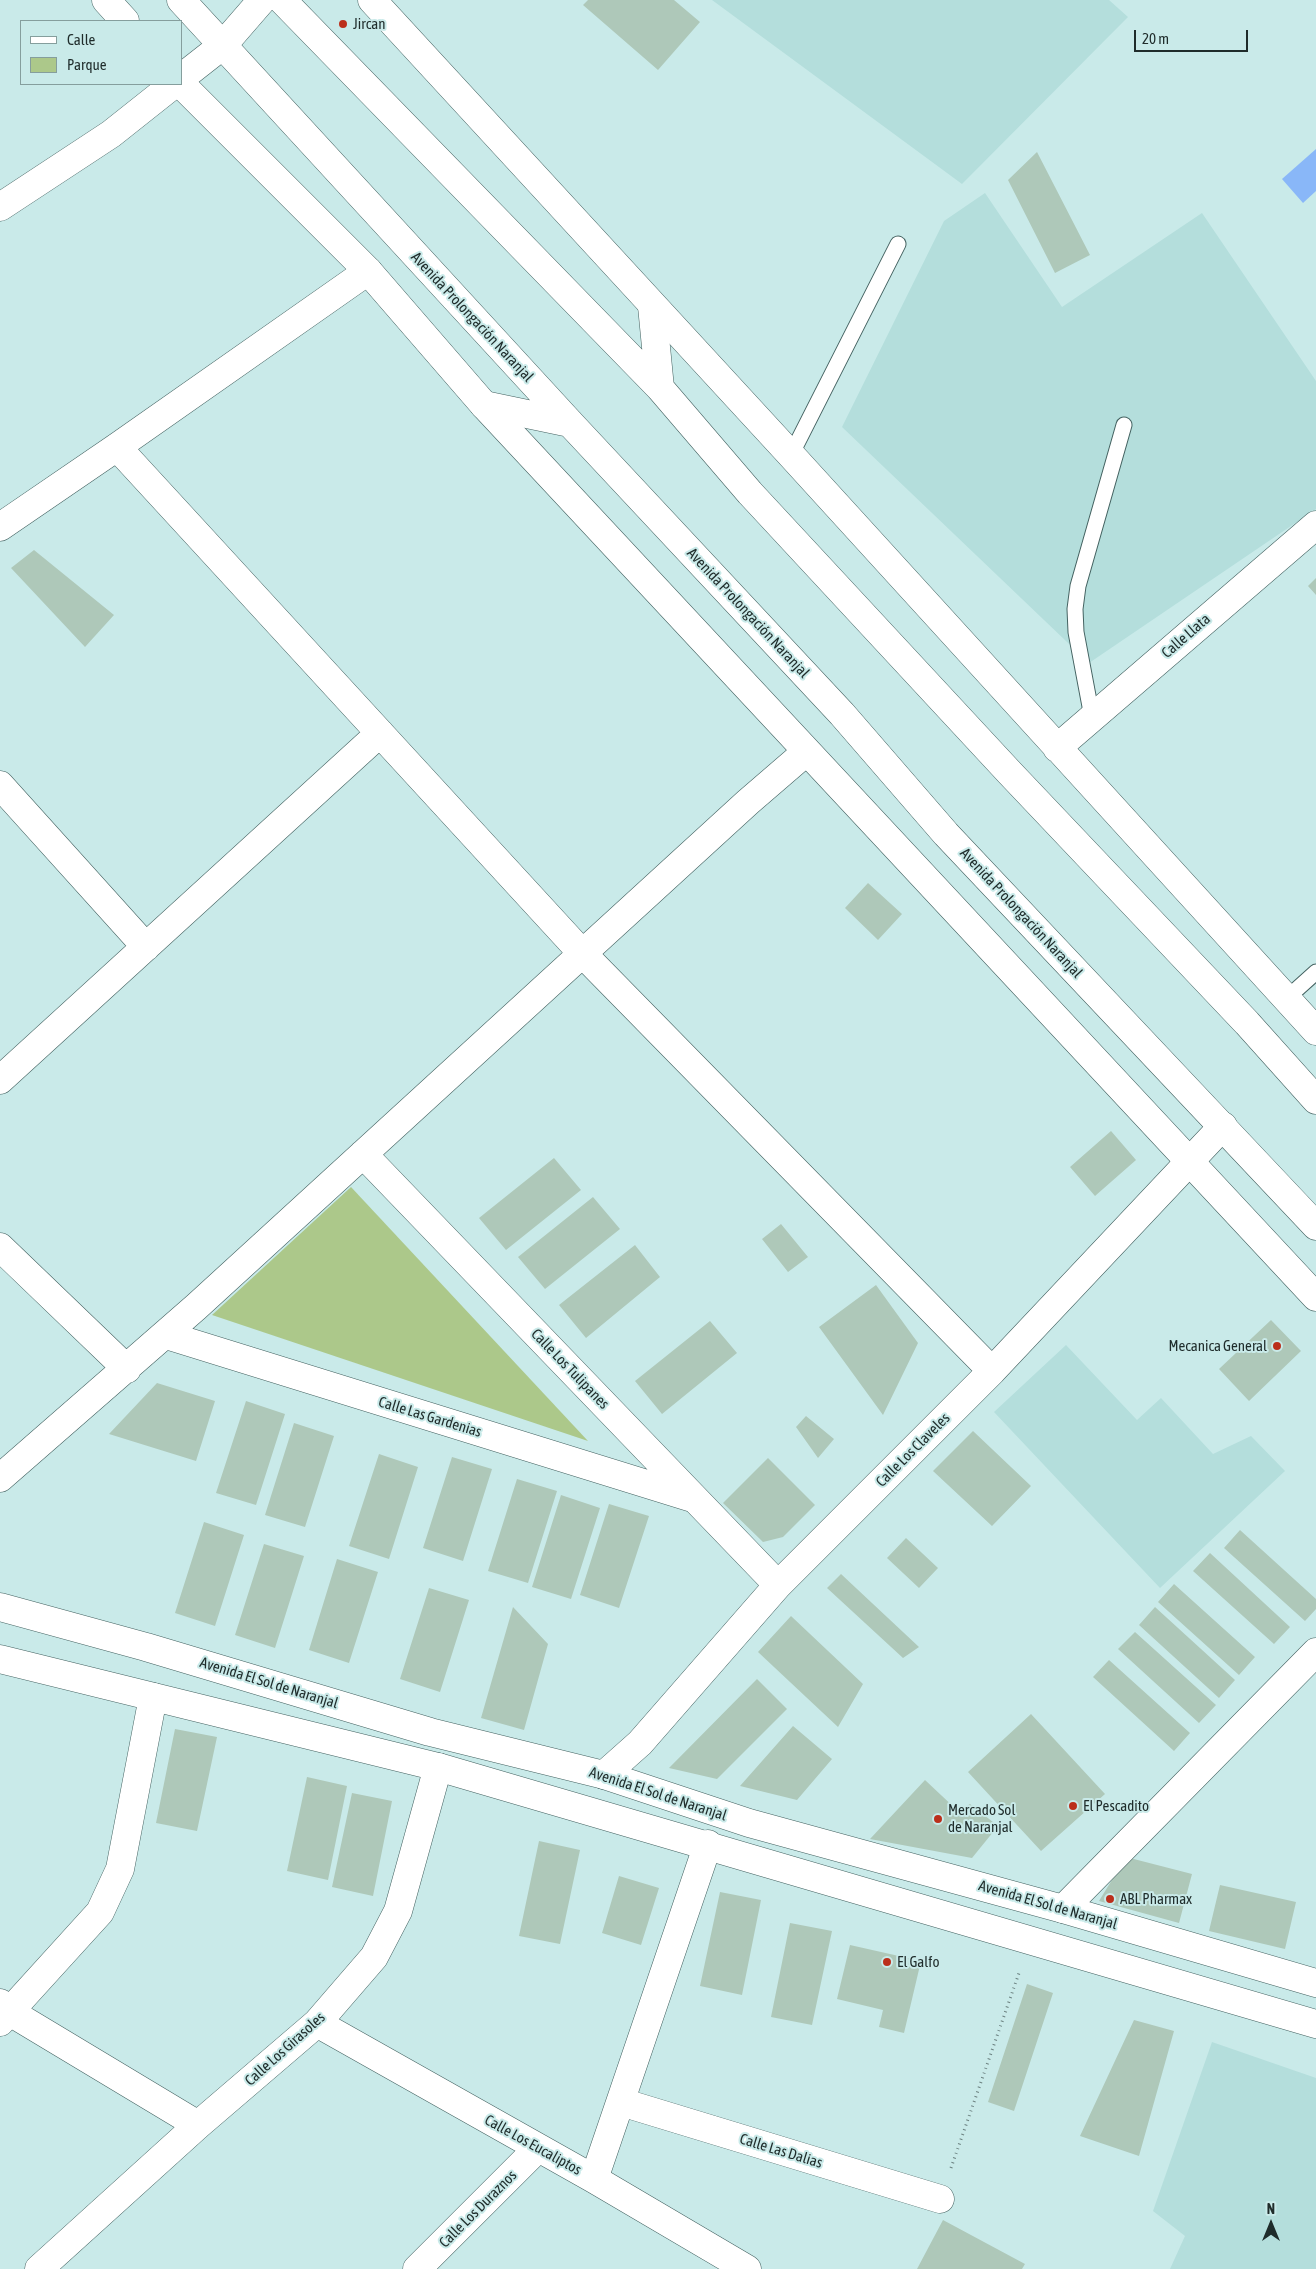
<!DOCTYPE html>
<meta charset="utf-8">
<style>
body{margin:0}
#map{position:relative;width:1316px;height:2269px;overflow:hidden;background:#c9eae9;font-family:"Asap Condensed",sans-serif}
canvas{display:block}
.legend{position:absolute;left:20px;top:20px;width:162px;height:65px;box-sizing:border-box;background:#c9eae9;border:1px solid #859e9d;margin:0;padding:6px 9px;list-style:none;font-size:15px;color:#1f2c2b}
.legend li{display:flex;align-items:center;gap:10px;height:25px}
.legend b{width:25px;border:1px solid #859e9d}
.north{position:absolute;left:1246px;top:2199px;width:50px;height:50px;-webkit-text-stroke:4px #c9eae9;paint-order:stroke;rotate:0deg;font-size:14px;font-weight:700;line-height:20px;text-align:center;color:#1f2c2b}
.north::after{content:'';display:block;margin:auto;width:18px;height:22px;background:#1f2c2b;clip-path:polygon(50% 0,100% 100%,50% 72%,0 100%)}
.scale{position:absolute;left:1134px;top:30px;width:114px;height:22px;box-sizing:border-box;border:2px solid #1f2c2b;border-top:0;padding-left:6px;font-size:15px;line-height:18px;white-space:nowrap;color:#1f2c2b;-webkit-text-stroke:4px #c9eae9;paint-order:stroke}
</style>
<div id="map">
<canvas width="1316" height="2269"></canvas>
<ul class="legend">
<li><b style="height:6px;background:#fff"></b>Calle</li>
<li><b style="height:14px;background:#acc88a"></b>Parque</li>
</ul>
<div class="north">N</div>
<div class="scale">20 m</div>
</div>
<script>
const context = document.querySelector('canvas').getContext('2d');
context.lineJoin = 'round';
function fillPath(path, color) {
  context.fillStyle = color;
  context.fill(path, 'evenodd');
}
function shape(rows) {
  const path = new Path2D();
  for (const r of rows) {
    path.moveTo(r[0], r[1]);
    for (let i = 2; i < r.length; i += 2) path.lineTo(r[i], r[i + 1]);
  }
  return path;
}
function stroke(path, color, width, dash) {
  context.strokeStyle = color;
  context.lineWidth = width;
  context.lineCap = dash ? 'butt' : 'round';
  context.setLineDash(dash || []);
  context.stroke(path);
}
function label(font, color, halo, rows, align = 'center') {
  context.font = font + ' "Asap Condensed",sans-serif';
  context.lineWidth = 4;
  context.setLineDash([]);
  context.textBaseline = 'middle';
  context.strokeStyle = halo;
  context.fillStyle = color;
  for (const [text, x, y, turn = 0] of rows) {
    context.save();
    context.translate(x, y);
    context.rotate((+turn || 0) * Math.PI / 180);
    context.textAlign = isNaN(turn) ? turn : align;
    if (halo) context.strokeText(text, 0, 0);
    context.fillText(text, 0, 0);
    context.restore();
  }
}
fillPath(shape([
 [712,0,1109,0,1128,17,962,184],
 [985,193,1062,307,1202,213,1316,381,1316,509,1089,663,842,427,944,221],
 [1066,1345,1137,1420,1161,1398,1213,1454,1251,1436,1285,1471,1160,1588,994,1412],
 [1212,2042,1316,2078,1316,2269,1170,2269,1185,2236,1153,2211]
]), '#b4dedc');
fillPath(shape([
 [351,1187,588,1441,212,1315]
]), '#acc88a');
fillPath(shape([
 [1316,149,1316,191,1303,203,1282,179]
]), '#89b7f8');
fillPath(shape([
 [588,0,674,0,700,22,658,70,583,5],
 [1037,152,1090,255,1055,273,1008,180],
 [34,550,114,615,85,647,11,568],
 [1316,578,1316,595,1308,586],
 [868,883,902,914,878,940,845,908],
 [1111,1131,1136,1160,1095,1196,1070,1167],
 [554,1158,581,1190,506,1250,479,1218],
 [593,1197,620,1229,545,1289,518,1257],
 [781,1224,808,1257,788,1272,762,1239],
 [635,1245,660,1277,586,1338,559,1305],
 [876,1285,918,1343,883,1415,819,1327],
 [1271,1320,1301,1351,1249,1401,1219,1369],
 [710,1321,737,1353,662,1414,635,1381],
 [157,1383,215,1401,196,1461,109,1434],
 [246,1401,285,1414,256,1505,216,1493],
 [806,1416,834,1439,818,1458,796,1427],
 [294,1423,334,1436,305,1527,265,1515],
 [973,1431,1031,1486,992,1526,933,1471],
 [379,1454,418,1467,389,1559,349,1546],
 [452,1457,492,1469,463,1561,423,1548],
 [768,1458,815,1505,783,1537,763,1542,723,1503],
 [517,1479,557,1491,528,1583,488,1571],
 [561,1495,600,1508,571,1599,532,1587],
 [609,1504,649,1516,619,1608,580,1595],
 [204,1522,244,1535,215,1626,175,1613],
 [1240,1530,1316,1599,1316,1609,1305,1621,1224,1548],
 [906,1538,938,1568,919,1588,887,1558],
 [264,1544,304,1556,275,1648,235,1635],
 [1210,1553,1290,1627,1274,1644,1193,1571],
 [337,1559,378,1572,349,1663,309,1650],
 [841,1574,919,1647,903,1658,827,1588],
 [1174,1584,1255,1657,1239,1675,1158,1602],
 [429,1588,469,1600,440,1692,400,1679],
 [513,1607,548,1644,524,1730,481,1718],
 [1155,1607,1235,1680,1219,1698,1139,1625],
 [791,1616,863,1684,838,1727,758,1652],
 [1135,1632,1216,1705,1199,1723,1118,1649],
 [1109,1660,1190,1733,1174,1751,1093,1677],
 [757,1679,787,1709,717,1779,669,1768],
 [1031,1714,1105,1794,1041,1851,968,1772],
 [793,1726,832,1759,797,1800,740,1786],
 [175,1729,217,1737,197,1831,156,1823],
 [307,1777,347,1786,328,1880,287,1871],
 [925,1780,958,1811,970,1804,998,1826,972,1858,870,1839],
 [352,1793,392,1801,373,1896,332,1887],
 [539,1841,580,1850,560,1944,519,1936],
 [1126,1857,1192,1874,1179,1923,1099,1901],
 [619,1876,659,1888,641,1945,602,1933],
 [1220,1885,1296,1902,1285,1949,1209,1931],
 [720,1892,761,1900,742,1995,700,1986],
 [790,1923,832,1931,812,2025,771,2017],
 [850,1945,921,1961,904,2033,879,2027,883,2010,837,1999],
 [1027,1984,1053,1993,1014,2111,988,2102],
 [1134,2020,1174,2031,1139,2156,1080,2136],
 [943,2220,1025,2264,1022,2269,917,2269]
]), '#aec8b9');
const service = shape([
 [791,455,898,244],
 [1092,717,1076,632,1075,609,1078,586,1124,425],
 [1286,999,1316,972]
]);
const minor = shape([
 [181,78,223,45,262,0],
 [0,207,111,134,174,84],
 [117,447,582,953,992,1371],
 [0,527,117,447,368,271],
 [0,785,146,947],
 [0,1080,380,733],
 [363,1154,778,1585],
 [0,1247,127,1369],
 [166,1335,692,1498],
 [0,1478,196,1307,748,802,806,752],
 [604,1775,640,1743,778,1585,992,1371,1223,1126],
 [1063,1909,1316,1652],
 [0,2003,10,2012,198,2125],
 [0,2022,100,1912,120,1869,153,1697],
 [317,2023,594,2179,747,2269],
 [621,2102,940,2199],
 [594,2179,708,1844],
 [39,2269,198,2125,317,2023,374,1957,398,1911,438,1767],
 [417,2269,538,2148]
]);
const tertiary = shape([
 [106,0,125,21],
 [372,0,791,455,1316,1031],
 [181,84,368,271,484,405,1316,1297],
 [1057,748,1316,525],
 [0,1607,146,1647,430,1732,604,1775,749,1823,1063,1909,1316,1983],
 [0,1659,438,1767,1316,2024]
]);
const primary = shape([
 [181,0,570,423,842,714,946,834,1316,1226],
 [282,0,660,388,750,493,1009,772,1247,1023,1316,1100],
 [652,306,660,388],
 [484,405,570,423]
]);
stroke(service, '#446261', 17);
stroke(minor, '#446261', 29);
stroke(tertiary, '#446261', 29);
stroke(primary, '#446261', 29);
stroke(shape([
 [951,2168,1019,1973]
]), '#6c8281', 3, [1, 4]);
stroke(service, '#fff', 15);
stroke(minor, '#fff', 28);
stroke(tertiary, '#fff', 28);
stroke(primary, '#fff', 28);
for (const [x, y, r, color] of [
 [343,24,5,"#bb2f1b"],
 [1277,1346,5,"#bb2f1b"],
 [1073,1806,5,"#bb2f1b"],
 [938,1819,5,"#bb2f1b"],
 [1110,1899,5,"#bb2f1b"],
 [887,1962,5,"#bb2f1b"]
]) {
  const dot = new Path2D();
  dot.arc(x, y, r, 0, 2 * Math.PI);
  context.fillStyle = color;
  context.fill(dot);
  stroke(dot, '#c9eae9', 2);
}
label('15px', '#1f2c2b', '#c9eae9', [
 ["Jircan",353,24],
 ["Mecanica General",1267,1346,"right"],
 ["El Pescadito",1083,1806],
 ["Mercado Sol",948,1810],
 ["de Naranjal",948,1827],
 ["ABL Pharmax",1120,1899],
 ["El Galfo",897,1962]
], 'left');
label('15px', '#1f2c2b', '#c9eae9', [
 ["Avenida Prolongación Naranjal",472,317,47],
 ["Avenida Prolongación Naranjal",748,613,47],
 ["Calle Llata",1186,636,-41],
 ["Avenida Prolongación Naranjal",1021,913,47],
 ["Calle Los Tulipanes",570,1369,46],
 ["Calle Las Gardenias",430,1417,17],
 ["Calle Los Claveles",913,1450,-45],
 ["Avenida El Sol de Naranjal",269,1683,17],
 ["Avenida El Sol de Naranjal",658,1794,18],
 ["Avenida El Sol de Naranjal",1048,1905,16],
 ["Calle Los Girasoles",285,2049,-42],
 ["Calle Los Eucaliptos",533,2145,29],
 ["Calle Las Dalias",781,2151,17],
 ["Calle Los Duraznos",478,2209,-45]
]);
</script>
